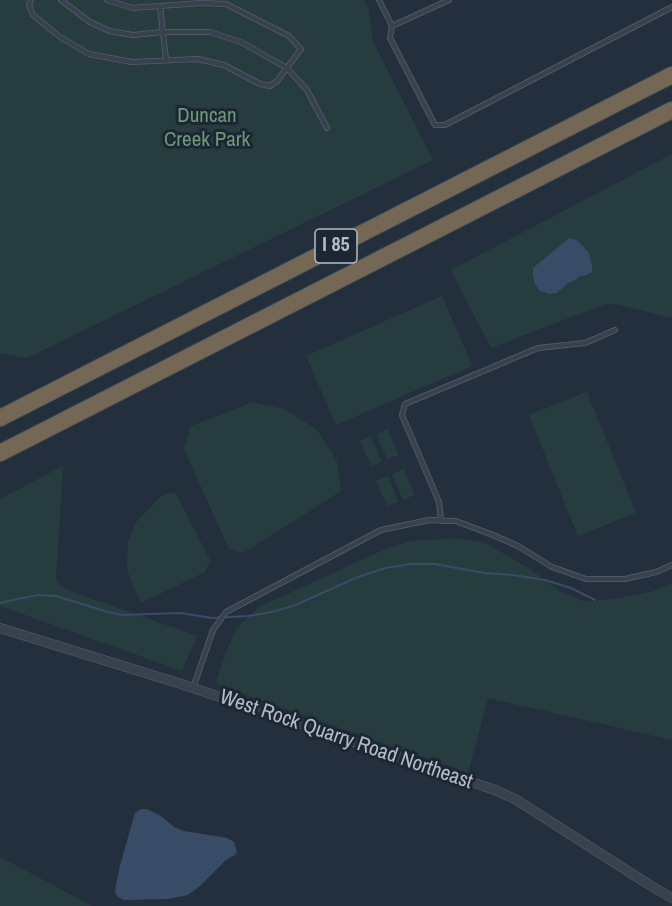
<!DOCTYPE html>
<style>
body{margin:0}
canvas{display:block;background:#242f3e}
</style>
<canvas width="672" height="906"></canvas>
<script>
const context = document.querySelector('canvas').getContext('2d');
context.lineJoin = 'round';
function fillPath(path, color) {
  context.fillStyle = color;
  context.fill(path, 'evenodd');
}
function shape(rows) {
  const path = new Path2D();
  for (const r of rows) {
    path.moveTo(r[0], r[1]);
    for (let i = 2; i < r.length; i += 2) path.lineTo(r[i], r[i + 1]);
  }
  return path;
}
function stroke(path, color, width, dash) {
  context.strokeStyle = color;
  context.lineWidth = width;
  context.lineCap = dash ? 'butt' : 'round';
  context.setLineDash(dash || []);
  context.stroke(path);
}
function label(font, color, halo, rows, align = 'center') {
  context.font = font + ' "Archivo Narrow",sans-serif';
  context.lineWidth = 6;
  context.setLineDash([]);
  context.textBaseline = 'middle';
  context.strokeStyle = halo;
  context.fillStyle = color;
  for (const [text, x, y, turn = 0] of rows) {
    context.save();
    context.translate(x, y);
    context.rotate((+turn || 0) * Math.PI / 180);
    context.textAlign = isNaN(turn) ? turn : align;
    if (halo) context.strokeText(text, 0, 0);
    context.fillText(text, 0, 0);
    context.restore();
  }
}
fillPath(shape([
 [0,0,364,0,369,10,373,41,433,160,27,358,0,353],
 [672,154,672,318,615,304,605,304,491,348,451,270],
 [442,296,472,366,336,425,306,356],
 [587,392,636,513,578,536,529,415],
 [253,402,284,409,317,430,337,461,341,491,243,553,229,549,184,449,191,426],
 [388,429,398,455,387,459,376,434],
 [371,436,382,462,371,466,360,441],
 [63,466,56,578,59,585,70,591,197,636,182,671,0,606,0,499],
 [404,469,414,495,403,500,392,474],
 [388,476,398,502,387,506,376,481],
 [175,492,210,560,205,572,141,603,127,570,128,542,137,521,161,496],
 [457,538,485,543,527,567,561,592,582,601,616,599,654,591,672,583,672,740,488,698,468,773,215,684,228,647,237,628,259,607,388,548,412,541],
 [0,857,92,906,0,906]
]), '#263c3f');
fillPath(shape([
 [569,238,578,241,589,253,592,267,592,272,586,275,578,277,576,280,568,283,557,293,549,294,539,290,535,284,533,276,533,268],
 [141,809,147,809,161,816,174,827,184,831,227,838,234,842,237,852,235,855,226,860,201,885,188,895,167,899,124,900,118,897,115,892,116,885,121,862,135,813]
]), '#394c67');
stroke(shape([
 [0,603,22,598,39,595,56,596,108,612,123,615,181,613,212,618,248,616,272,612,293,606,358,577,385,568,410,564,435,564,484,573,513,575,545,580,571,588,595,600]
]), '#394c67', 2);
const service = shape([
 [31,0,29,5,33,15,60,37,89,54,132,62,198,59,224,65,260,84,270,86,277,81,301,49,289,36,226,4,201,3,132,8,107,0],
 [61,0,90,22,109,31,133,35,162,32,210,32,241,42,287,68,307,90,327,128],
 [379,0,392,26,390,38,435,125,445,125,672,7],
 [160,6,166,60],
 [392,26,449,0],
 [441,521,439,502,402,415,405,404,538,348,585,343,615,330],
 [193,688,213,630,226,612,381,530,429,520,456,521,493,535,518,546,552,567,586,579,625,579,656,572,672,565]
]);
const minor = shape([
 [0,628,178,683,334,735,495,790,515,799,648,884,672,898]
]);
const motorway = shape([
 [0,418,672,75],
 [0,453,672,110]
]);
stroke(service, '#565f6c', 6);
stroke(minor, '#565f6c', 10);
stroke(motorway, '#434c59', 18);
stroke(service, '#38414e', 4.5);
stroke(minor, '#38414e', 9);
stroke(motorway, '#746855', 16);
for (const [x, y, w] of [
 [336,246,42]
]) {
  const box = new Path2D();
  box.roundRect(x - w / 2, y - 17, w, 34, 4.5);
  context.fillStyle = '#1d2633';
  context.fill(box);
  stroke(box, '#b4bcc9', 1.5);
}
label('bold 20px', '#b4bcc9', null, [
 ["I 85",336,246]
]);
label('21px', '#6b9a76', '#1d2633', [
 ["Duncan",207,116],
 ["Creek Park",207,140]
]);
label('21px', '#b4bcc9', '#1d2633', [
 ["West Rock Quarry Road Northeast",346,740,19]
]);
</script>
